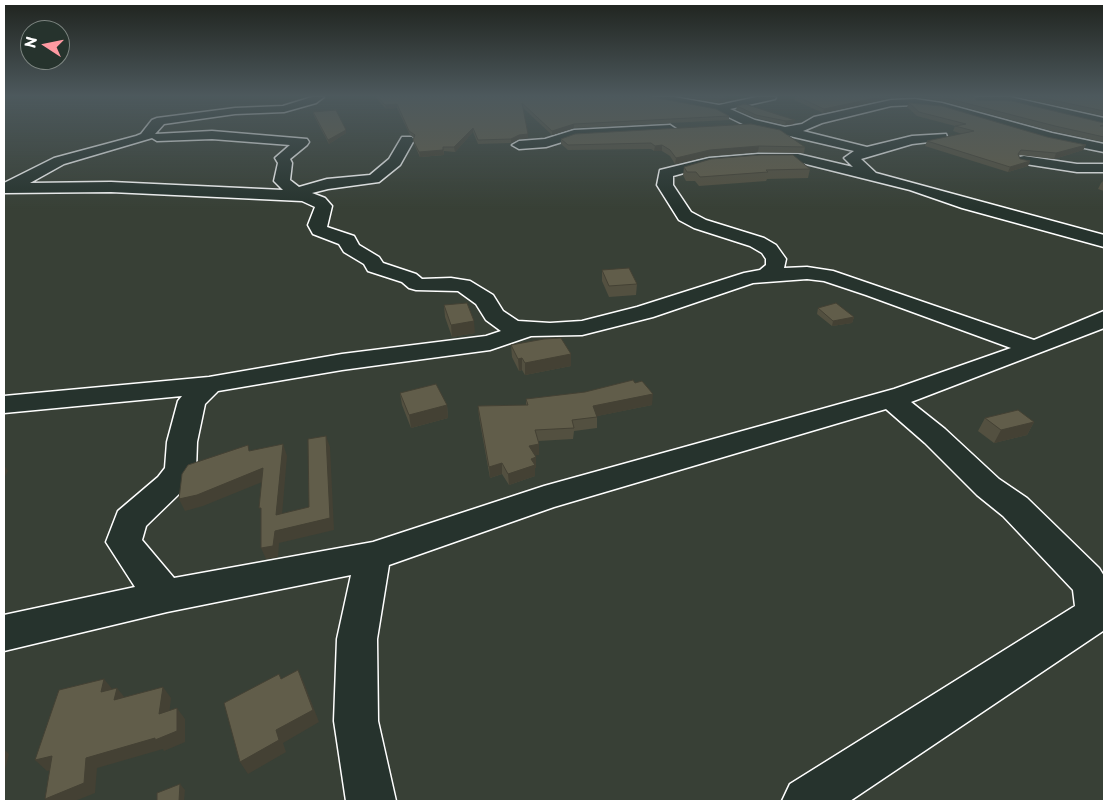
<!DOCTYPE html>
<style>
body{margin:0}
#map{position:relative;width:1108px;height:805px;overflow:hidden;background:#384036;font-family:"Playpen Sans",sans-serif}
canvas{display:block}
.frame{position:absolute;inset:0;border:5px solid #fff;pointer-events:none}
.north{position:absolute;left:20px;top:20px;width:50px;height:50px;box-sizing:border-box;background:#26332d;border:1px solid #7d8581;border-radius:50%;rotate:281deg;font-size:14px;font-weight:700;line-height:20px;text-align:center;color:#fff}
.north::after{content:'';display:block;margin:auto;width:18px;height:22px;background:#ff9aa2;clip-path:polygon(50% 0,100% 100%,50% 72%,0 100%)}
</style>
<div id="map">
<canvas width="1108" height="805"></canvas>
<div class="frame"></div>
<div class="north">N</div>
</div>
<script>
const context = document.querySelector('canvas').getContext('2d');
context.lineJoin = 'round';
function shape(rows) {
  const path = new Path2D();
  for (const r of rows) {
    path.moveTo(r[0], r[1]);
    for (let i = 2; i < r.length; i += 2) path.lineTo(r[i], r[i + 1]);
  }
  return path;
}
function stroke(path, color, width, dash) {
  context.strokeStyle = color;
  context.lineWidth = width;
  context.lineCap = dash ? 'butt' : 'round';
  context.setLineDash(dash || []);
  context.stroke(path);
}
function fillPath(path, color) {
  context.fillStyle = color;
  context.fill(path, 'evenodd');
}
const minor = shape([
 [312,97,324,97,316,103,284,112,235,114,164,124,155,134,212,131,307,139,309,142,307,145,290,159,292,163,290,180,299,187,327,179,370,175,389,159,402,137,412,137,414,140,400,165,379,182,328,189,312,193,325,198,332,206,327,227,354,236,359,245,379,257,383,263,416,274,422,279,451,278,470,281,493,295,503,311,518,321,550,323,582,321,637,307,744,273,760,270,766,265,766,259,762,253,750,246,694,228,679,220,657,185,660,170,709,158,758,154,798,154,853,167,844,158,854,151,747,126,716,111,658,100,653,97,674,97,719,105,757,97,776,97,775,99,730,109,755,120,785,127,802,124,814,117,891,100,915,99,942,103,1052,133,1104,144,1104,152,1045,140,941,109,915,105,891,106,822,123,803,131,867,147,912,136,946,134,947,137,946,140,912,144,861,159,876,173,1104,235,1104,247,962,208,910,190,798,162,758,162,709,166,673,176,673,185,691,212,706,220,764,238,776,245,786,259,784,268,807,267,833,271,1034,340,1104,311,1104,328,911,402,945,429,999,479,1027,498,1099,568,1104,576,1103,631,850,801,782,801,790,784,1075,606,1073,590,1003,516,977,495,925,443,886,409,554,507,389,565,377,639,378,721,396,801,346,801,334,721,337,639,351,575,167,612,4,651,4,615,135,587,106,542,118,511,158,477,165,468,167,442,178,401,182,396,4,413,4,396,209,377,342,354,486,336,501,331,486,320,476,304,458,291,416,290,409,288,402,282,368,271,364,264,344,252,339,244,313,234,308,225,315,207,302,201,111,192,4,193,4,183,54,158,136,136,141,134,152,120,157,118,235,108,283,106,312,97],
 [152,138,157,141,212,139,290,145,275,158,278,163,274,181,283,190,111,182,30,183,64,164,152,138],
 [807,279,824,281,866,295,1011,348,894,389,544,486,373,542,174,578,142,540,146,526,180,493,196,470,197,442,205,404,218,391,342,370,490,350,531,336,582,335,653,317,753,283,807,279],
 [978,97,1010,97,1104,118,1104,126,1010,103,974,102,974,98,978,97],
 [670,125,676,129,674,132,575,138,546,147,519,149,512,145,519,141,545,139,574,130,670,125],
 [1024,156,1077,164,1104,164,1104,172,1077,172,1019,163,1017,160,1019,157,1024,156]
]);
stroke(minor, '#fff', 3);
fillPath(minor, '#26332d');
fillPath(shape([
 [375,97,656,97,658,98,729,116,729,120,574,128,552,135,523,108,528,138,519,139,511,143,478,144,473,132,455,152,444,151,444,155,420,157,414,144,414,138,410,135,397,108,386,109],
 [682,97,723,97,726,102,719,103],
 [795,97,978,97,975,97,976,100,1104,123,1104,142,1052,131,942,101,915,97,891,98,823,113,794,100],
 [1017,97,1104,97,1104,116],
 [909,103,1047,137,1086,145,1083,150,1054,159,1019,155,1020,159,1030,161,1028,166,1008,172,925,146,927,141,962,134,953,131,955,126,917,116,907,107],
 [737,106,794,124,785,125,756,118,736,110],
 [313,112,346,130,346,133,329,144,314,116],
 [561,139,805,147,804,153,758,152,709,156,675,164,670,156,662,151,654,151,651,149,568,150,561,144],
 [684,167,810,169,808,178,767,179,766,181,699,186,695,181,686,181,683,175],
 [1104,180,1104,191,1098,189,1101,183],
 [602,270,637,284,636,295,609,297,602,281],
 [444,305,475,333,452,337,445,317],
 [818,308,854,317,852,323,832,326,817,314],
 [511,345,571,354,571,366,525,375,522,370,519,371,512,357],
 [400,393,447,405,448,418,411,428,402,405],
 [526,399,652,405,597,416,597,428,574,431,573,439,538,441,539,444,539,455,535,455,536,468,535,468,535,476,509,485,502,474,490,478,479,417,478,406,526,405],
 [985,418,1034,422,1027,435,994,443,978,431]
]), '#535040');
fillPath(shape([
 [880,97,891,97,891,98,823,113,824,109],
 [727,98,726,102,719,103,720,99],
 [397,104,397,108,386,109,385,105],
 [795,120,794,124,785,125,786,121],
 [574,124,574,128,552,135,552,131],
 [473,128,473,132,455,152,454,147],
 [346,130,346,133,329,144,328,140],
 [528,134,528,138,519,139,511,143,511,139,519,135],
 [662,145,662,151,654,151,655,146],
 [1086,145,1083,150,1054,159,1056,153],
 [759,146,758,152,709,156,675,164,676,158,710,150],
 [443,147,444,155,420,157,419,152],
 [1030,161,1028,166,1008,172,1010,167],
 [854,317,852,323,832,326,833,321],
 [474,321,475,333,452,337,451,325],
 [571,354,571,366,525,375,525,363],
 [522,358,522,370,519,371,518,359],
 [653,394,652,405,593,417,593,406],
 [447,405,448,418,411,428,409,415],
 [1034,422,1027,435,994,443,1001,430],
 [326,436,330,447,334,530,279,543,278,557,266,559,261,548,275,531,330,518],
 [283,444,287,456,281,527,276,515],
 [539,444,539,455,529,456,529,446],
 [536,457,536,468,535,468,535,476,509,485,508,474,531,459],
 [502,463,502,474,490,478,489,467],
 [4,465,8,471,4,478],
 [263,468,267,480,203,506,185,511,179,499],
 [298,670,304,683,319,722,283,743,286,752,248,774,240,762,276,730],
 [104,679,113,690,101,692],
 [163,687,171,698,168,725,159,714],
 [117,688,126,699,114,700],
 [177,708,185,719,185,742,164,751,163,749,97,768,95,793,75,801,48,801,45,799,86,758],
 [4,749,9,754,4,773],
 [52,756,63,766,47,771,35,760],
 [180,784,185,790,184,801,179,801]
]), '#444134');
const building = shape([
 [378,97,656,97,658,98,716,109,729,116,574,124,552,131,522,103,528,134,519,135,511,139,478,140,473,128,454,147,443,147,443,150,419,152,413,140,415,135,409,131,397,104,385,105,378,97],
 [704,97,723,97,727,98,720,99,704,97],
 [798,97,880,97,824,109,798,97],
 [942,97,975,97,976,100,1012,101,1104,123,1104,125,1100,126,1104,126,1104,137,1055,126,942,97],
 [1038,97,1104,97,1104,111,1038,97],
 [909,103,942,106,1047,137,1086,145,1056,153,1021,150,1018,154,1020,159,1030,161,1010,167,927,141,974,131,955,126,966,124,919,112,909,103],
 [745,104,795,120,786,121,756,115,737,106,745,104],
 [336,110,346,130,328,140,313,112,336,110],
 [751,124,780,130,805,147,759,146,710,150,676,158,670,150,662,145,655,146,651,143,568,145,561,139,575,134,751,124],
 [760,155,793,155,810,169,766,170,768,172,700,177,696,172,687,172,684,167,711,159,760,155],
 [629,268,637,284,609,286,602,270,629,268],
 [467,303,474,321,451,325,444,305,467,303],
 [836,303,854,317,833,321,818,308,836,303],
 [561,338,571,354,525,363,522,358,518,359,511,345,544,339,561,338],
 [633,380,635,383,642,381,653,394,593,406,597,417,572,420,574,428,535,430,539,444,529,446,536,457,531,459,535,465,508,474,502,463,489,467,478,406,528,405,526,399,585,392,633,380],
 [436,384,447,405,409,415,400,393,436,384],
 [1018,410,1034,422,1001,430,985,418,1018,410],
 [326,436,330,518,275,531,273,546,261,548,261,508,259,508,263,468,197,495,179,499,182,474,188,465,248,445,249,451,283,444,276,515,309,507,308,439,326,436],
 [298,670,313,710,276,730,279,740,240,762,224,703,279,674,281,679,298,670],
 [104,679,101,692,117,688,114,700,163,687,159,714,177,708,177,731,155,740,155,738,86,758,84,783,45,799,52,756,35,760,59,690,104,679],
 [180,784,179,801,157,801,157,793,180,784]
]);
fillPath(building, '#615d4a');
stroke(building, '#444134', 1);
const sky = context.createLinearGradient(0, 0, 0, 209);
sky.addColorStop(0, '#1f231e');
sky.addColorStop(0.46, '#4d595d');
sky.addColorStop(1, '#4d595d00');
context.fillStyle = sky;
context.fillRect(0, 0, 1108, 209);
</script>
